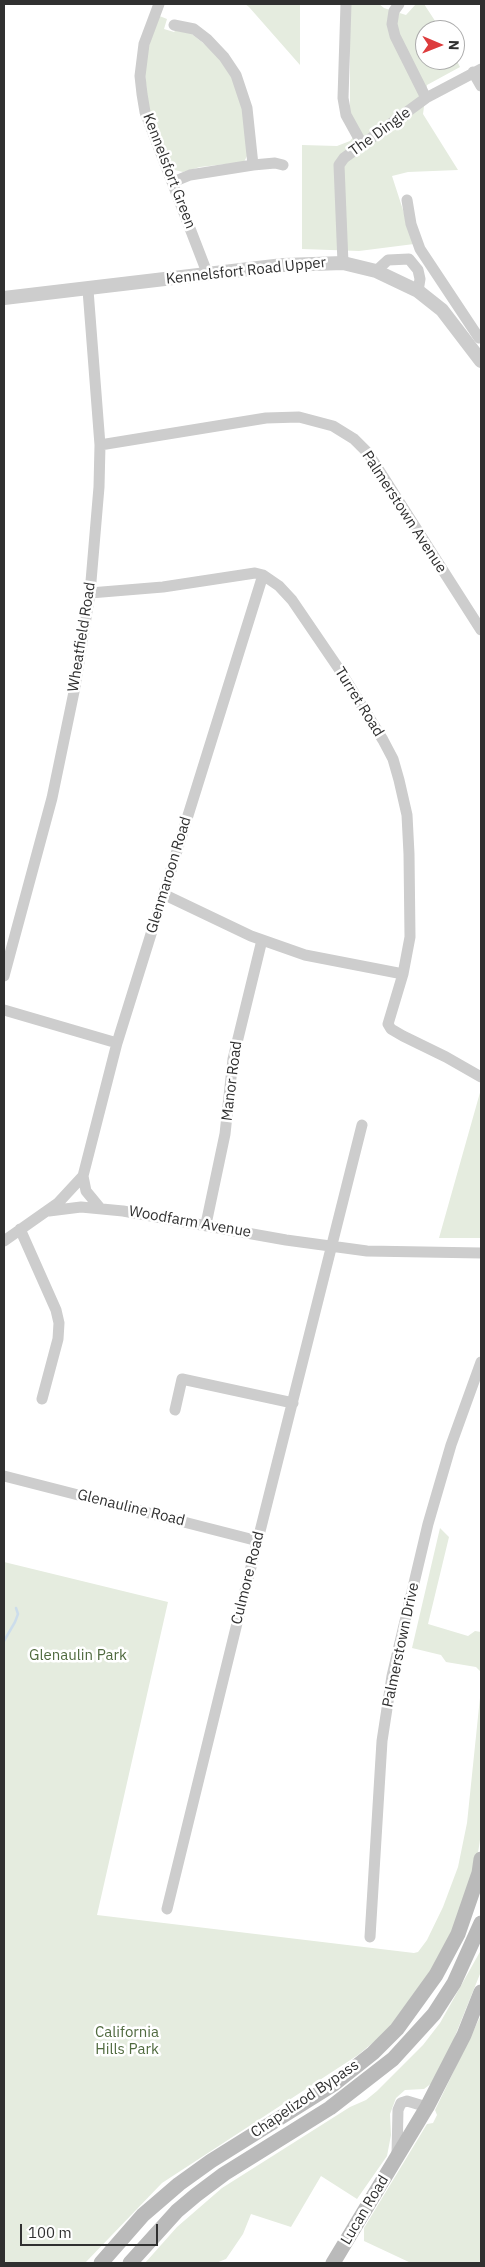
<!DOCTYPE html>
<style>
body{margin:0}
#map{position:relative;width:485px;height:2267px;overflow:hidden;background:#fff;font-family:"IBM Plex Sans",sans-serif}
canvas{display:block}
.frame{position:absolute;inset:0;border:5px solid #303030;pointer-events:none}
.north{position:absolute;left:415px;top:20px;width:50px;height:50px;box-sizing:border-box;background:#fff;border:1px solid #acacac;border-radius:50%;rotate:91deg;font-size:14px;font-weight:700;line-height:20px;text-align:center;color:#303030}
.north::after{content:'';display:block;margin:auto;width:18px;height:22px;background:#dd3c3d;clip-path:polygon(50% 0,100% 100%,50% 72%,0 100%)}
.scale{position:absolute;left:20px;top:2224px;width:138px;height:22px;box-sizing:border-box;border:2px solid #303030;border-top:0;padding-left:6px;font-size:15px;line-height:18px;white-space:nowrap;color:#303030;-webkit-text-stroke:4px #fff;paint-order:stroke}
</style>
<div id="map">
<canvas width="485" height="2267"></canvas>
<div class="frame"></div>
<div class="north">N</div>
<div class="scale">100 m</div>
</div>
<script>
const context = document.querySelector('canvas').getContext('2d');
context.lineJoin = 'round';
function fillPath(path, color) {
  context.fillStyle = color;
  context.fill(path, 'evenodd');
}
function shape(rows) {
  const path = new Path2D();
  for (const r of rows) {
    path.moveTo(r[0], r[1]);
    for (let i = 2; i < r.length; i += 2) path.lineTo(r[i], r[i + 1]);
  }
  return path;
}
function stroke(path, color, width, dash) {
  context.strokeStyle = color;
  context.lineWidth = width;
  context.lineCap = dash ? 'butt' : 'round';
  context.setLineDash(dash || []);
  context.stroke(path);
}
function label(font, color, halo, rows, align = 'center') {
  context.font = font + ' "IBM Plex Sans",sans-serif';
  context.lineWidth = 5;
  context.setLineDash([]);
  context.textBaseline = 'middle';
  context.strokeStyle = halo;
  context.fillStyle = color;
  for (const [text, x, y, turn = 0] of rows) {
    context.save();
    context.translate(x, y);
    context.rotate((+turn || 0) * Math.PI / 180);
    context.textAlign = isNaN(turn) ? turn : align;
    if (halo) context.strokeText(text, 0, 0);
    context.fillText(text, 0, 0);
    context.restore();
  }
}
fillPath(shape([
 [245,4,300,4,300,65,249,7],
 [350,4,379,4,384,8,406,15,416,4,424,4,441,30,425,30,425,60,455,60,455,57,460,67,427,85,423,114,458,170,408,172,392,176,414,244,359,251,302,249,302,145,337,146,350,141,359,130,350,113],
 [157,15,167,19,164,29,174,32,178,28,188,31,207,46,222,61,231,76,243,109,247,156,244,162,200,167,183,172,170,169,149,111,144,65],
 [481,1089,481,1238,439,1238],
 [440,1528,449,1537,428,1624,468,1636,475,1631,481,1632,481,1672,476,1667,446,1662,441,1655,412,1648],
 [4,1562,168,1602,97,1915,414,1953,418,1952,427,1940,443,1907,458,1867,467,1823,481,1688,481,1833,475,1873,446,1949,386,2032,358,2055,162,2183,85,2263,4,2263],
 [481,1950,480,1974,455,2036,452,2050,432,2083,424,2089,405,2090,396,2098,390,2114,391,2135,387,2156,357,2199,321,2176,291,2227,251,2214,243,2234,226,2259,216,2263,145,2263,177,2227,222,2188,350,2107,366,2100,377,2091,423,2045,440,2023],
 [481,2015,481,2263,411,2263,364,2241,364,2228,427,2124,433,2123,437,2115,435,2110]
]), '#e5ecdf');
stroke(shape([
 [4,1641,15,1622,18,1614,16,1608]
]), '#ccddeb', 2.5);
stroke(shape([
 [159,4,144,44,140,76,142,94,145,112,208,275],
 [346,4,343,98,346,115,362,144],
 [399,4,394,11,392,24,395,36,426,98],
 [174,25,194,29,207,39,224,57,236,75,247,108,253,165],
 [473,72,481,86],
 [173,182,190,175,253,165,275,163,283,165],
 [407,200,411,224,420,249,479,338],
 [343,263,339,165,344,158,426,98,481,69],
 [376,271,388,260,409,259,418,270,420,279,418,291],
 [100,445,266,418,299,417,333,426,354,439,368,453,481,630],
 [90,593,163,587,255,573,263,575,279,586,292,600,339,669,383,740,393,759,399,780,407,815,409,854,410,937,403,974,388,1024,391,1029,403,1036,446,1057,481,1077],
 [163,894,251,936,305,955,403,974],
 [4,976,52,798,75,687,90,593,99,487,100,445,88,290],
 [4,1010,117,1043],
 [83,1176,86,1191,100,1208],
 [49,1211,81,1207,123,1211,286,1240,367,1251,481,1253],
 [206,1224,225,1134,233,1059,262,940],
 [20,1229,56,1310,59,1323,58,1339,42,1399],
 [4,1241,58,1203,83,1176,117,1043,263,575],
 [175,1410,182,1379,293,1403],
 [4,1476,258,1541],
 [167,1909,240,1611,362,1125],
 [370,1937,382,1741,392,1676,428,1524,451,1445,481,1362],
 [397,2154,398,2110,401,2103,407,2101,427,2107]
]), '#cdcdcd', 11);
stroke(shape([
 [4,298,283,265,343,263,376,271,418,291,442,310,481,361]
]), '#cdcdcd', 14);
stroke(shape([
 [101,2263,143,2215,179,2184,211,2161,334,2084,373,2053,397,2029,436,1975,458,1934,479,1873,481,1859],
 [130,2263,177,2211,196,2195,224,2174,330,2108,393,2059,434,2014,454,1983,481,1923],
 [333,2263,427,2107,464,2035,481,1992]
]), '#bababa', 15);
label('15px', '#303030', '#fff', [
 ["The Dingle",380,132,-36],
 ["Kennelsfort Green",169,171,69],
 ["Kennelsfort Road Upper",246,271,-6],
 ["Palmerstown Avenue",404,512,57],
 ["Wheatfield Road",82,637,-81],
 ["Turret Road",359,702,58],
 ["Glenmaroon Road",169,875,-73],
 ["Manor Road",232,1081,-83],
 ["Woodfarm Avenue",190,1222,10],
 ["Glenauline Road",131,1508,14],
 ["Culmore Road",248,1578,-76],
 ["Palmerstown Drive",401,1645,-78],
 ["Chapelizod Bypass",305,2099,-34],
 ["Lucan Road",365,2210,-59]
]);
label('15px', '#506a3f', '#fff', [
 ["Glenaulin Park",78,1656],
 ["California",127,2033],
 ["Hills Park",127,2050]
]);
</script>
